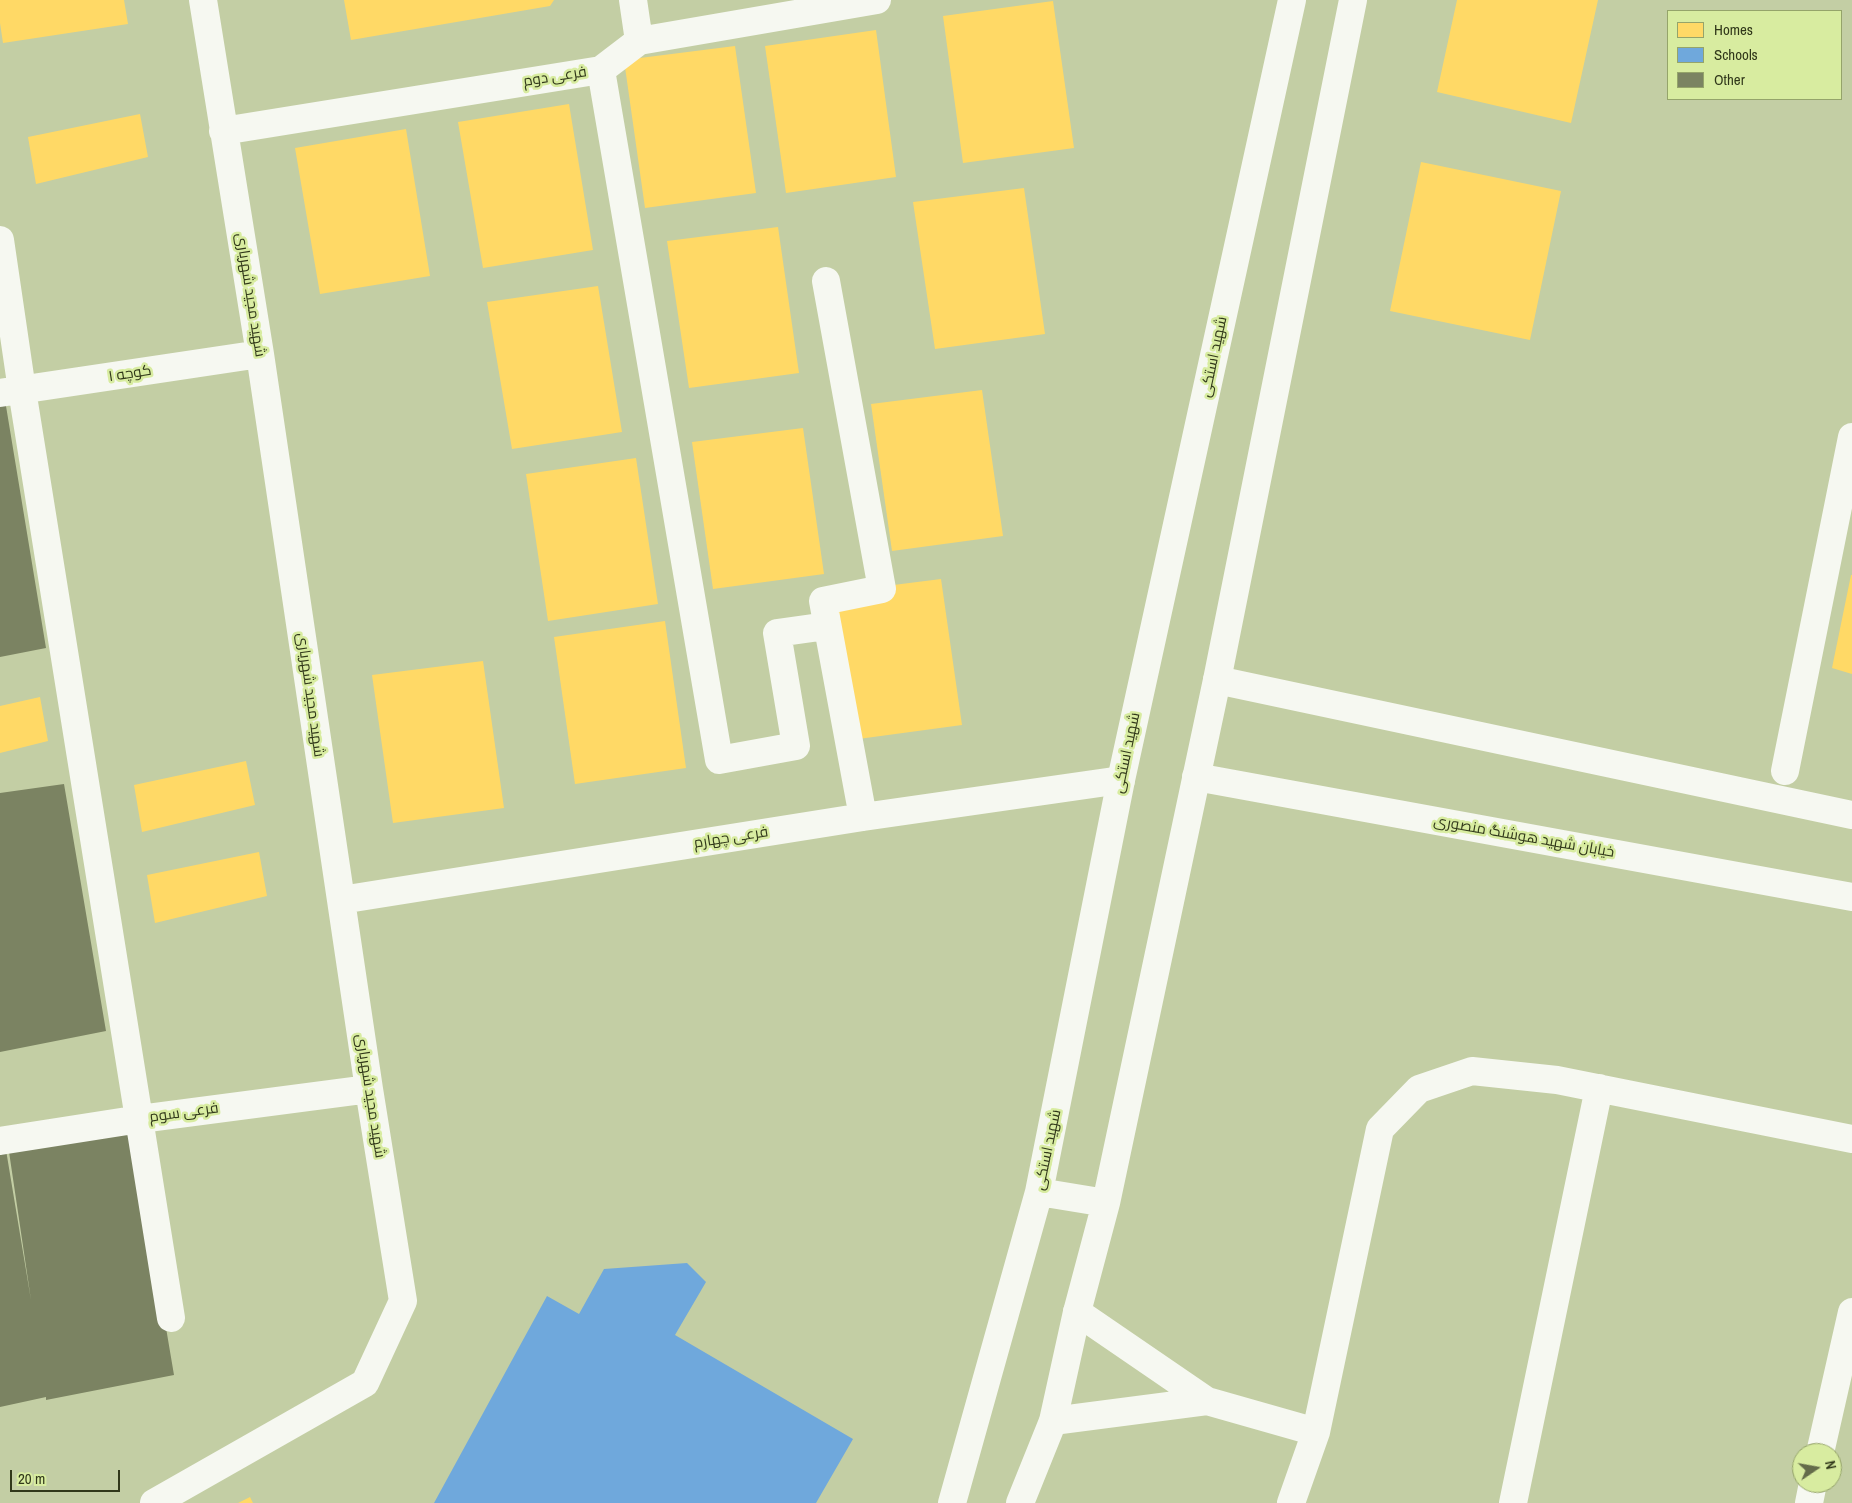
<!DOCTYPE html>
<meta charset="utf-8">
<style>
body{margin:0}
#map{position:relative;width:1852px;height:1503px;overflow:hidden;background:#c3cea4;font-family:"Archivo Narrow",sans-serif}
canvas{display:block}
.legend{position:absolute;left:1667px;top:10px;width:175px;height:90px;box-sizing:border-box;background:#d8eca0;border:1px solid #95a46a;margin:0;padding:6px 9px;list-style:none;font-size:15px;color:#31381a}
.legend li{display:flex;align-items:center;gap:10px;height:25px}
.legend b{width:25px;border:1px solid #95a46a}
.north{position:absolute;left:1792px;top:1443px;width:50px;height:50px;box-sizing:border-box;background:#d8eca0;border:1px solid #95a46a;border-radius:50%;rotate:78deg;font-size:14px;font-weight:700;line-height:20px;text-align:center;color:#31381a}
.north::after{content:'';display:block;margin:auto;width:18px;height:22px;background:#646c4a;clip-path:polygon(50% 0,100% 100%,50% 72%,0 100%)}
.scale{position:absolute;left:10px;top:1470px;width:110px;height:22px;box-sizing:border-box;border:2px solid #31381a;border-top:0;padding-left:6px;font-size:15px;line-height:18px;white-space:nowrap;color:#31381a;-webkit-text-stroke:4px #d8eca0;paint-order:stroke}
</style>
<div id="map">
<canvas width="1852" height="1503"></canvas>
<ul class="legend">
<li><b style="height:14px;background:#ffd966"></b>Homes</li>
<li><b style="height:14px;background:#6fa8dc"></b>Schools</li>
<li><b style="height:14px;background:#7b8362"></b>Other</li>
</ul>
<div class="north">N</div>
<div class="scale">20 m</div>
</div>
<script>
const context = document.querySelector('canvas').getContext('2d');
context.lineJoin = 'round';
function fillPath(path, color) {
  context.fillStyle = color;
  context.fill(path, 'evenodd');
}
function shape(rows) {
  const path = new Path2D();
  for (const r of rows) {
    path.moveTo(r[0], r[1]);
    for (let i = 2; i < r.length; i += 2) path.lineTo(r[i], r[i + 1]);
  }
  return path;
}
function stroke(path, color, width, dash) {
  context.strokeStyle = color;
  context.lineWidth = width;
  context.lineCap = dash ? 'butt' : 'round';
  context.setLineDash(dash || []);
  context.stroke(path);
}
function label(font, color, halo, rows, align = 'center') {
  context.font = font + ' "Archivo Narrow",Cairo,sans-serif';
  context.lineWidth = 5;
  context.setLineDash([]);
  context.textBaseline = 'middle';
  context.strokeStyle = halo;
  context.fillStyle = color;
  for (const [text, x, y, turn = 0] of rows) {
    context.save();
    context.translate(x, y);
    context.rotate((+turn || 0) * Math.PI / 180);
    context.textAlign = isNaN(turn) ? turn : align;
    if (halo) context.strokeText(text, 0, 0);
    context.fillText(text, 0, 0);
    context.restore();
  }
}
fillPath(shape([
 [0,0,124,0,128,24,3,43,0,23],
 [344,0,554,0,550,6,351,40],
 [1457,0,1598,0,1571,123,1437,92],
 [1053,1,1074,148,963,163,943,16],
 [876,30,896,177,786,193,765,46],
 [735,46,756,193,645,208,624,60],
 [569,104,593,250,483,268,458,122],
 [140,114,148,157,36,184,28,137],
 [406,129,430,276,320,294,295,148],
 [1421,162,1561,191,1530,340,1390,311],
 [1024,188,1045,334,935,349,913,202],
 [778,227,799,373,689,388,667,241],
 [598,286,622,432,512,449,487,302],
 [982,390,1003,536,892,551,871,404],
 [803,428,824,574,713,589,692,442],
 [636,458,658,604,548,621,526,474],
 [1851,575,1852,575,1852,674,1832,668],
 [941,579,962,725,851,740,830,593],
 [665,621,686,768,575,784,554,637],
 [483,661,504,808,393,823,372,675],
 [40,697,48,741,0,753,0,706],
 [246,761,255,805,142,832,134,785],
 [259,852,267,896,155,923,147,875],
 [250,1497,253,1503,238,1503]
]), '#ffd966');
fillPath(shape([
 [687,1263,706,1282,675,1335,853,1439,816,1503,434,1503,547,1296,579,1314,604,1269]
]), '#6fa8dc');
fillPath(shape([
 [5,400,46,648,0,657,0,401],
 [64,784,106,1031,0,1052,0,793],
 [132,1127,174,1375,46,1400,46,1397,0,1407,0,1151,6,1150,31,1300,8,1145]
]), '#7b8362');
stroke(shape([
 [633,0,639,41],
 [601,70,719,760,796,746,777,633,827,626],
 [223,131,601,70,639,41,877,0],
 [0,240,22,390,171,1318],
 [826,281,882,589,823,601,863,817],
 [0,393,260,354],
 [1217,680,1852,815],
 [1785,771,1852,437],
 [1196,777,1852,897],
 [341,900,863,817,1121,780],
 [0,1141,140,1119,369,1089],
 [1207,1401,1316,1432],
 [1053,1421,1207,1401,1077,1312],
 [1820,1453,1852,1312],
 [154,1503,365,1383,403,1301,369,1089,260,354,203,0],
 [1291,1503,1316,1432,1380,1129,1419,1089,1472,1071,1557,1080,1852,1139],
 [1513,1503,1599,1088],
 [1809,1503,1813,1483]
]), '#f6f8f1', 28);
stroke(shape([
 [1039,1192,1106,1203],
 [952,1503,1039,1192,1121,780,1292,0],
 [1020,1503,1053,1421,1077,1312,1106,1203,1217,680,1353,0]
]), '#f6f8f1', 28);
label('15px', '#31381a', '#d8eca0', [
 ["فرعی دوم",555,77,-9],
 ["شهید مجید شهریاری",250,295,81],
 ["شهید استکی",1214,357,-78],
 ["کوچه ۱",130,374,-9],
 ["شهید مجید شهریاری",310,695,82],
 ["شهید استکی",1127,753,-78],
 ["خیابان شهید هوشنگ منصوری",1524,837,10],
 ["فرعی چهارم",731,838,-9],
 ["شهید مجید شهریاری",370,1096,81],
 ["فرعی سوم",184,1113,-8],
 ["شهید استکی",1048,1150,-78]
]);
</script>
